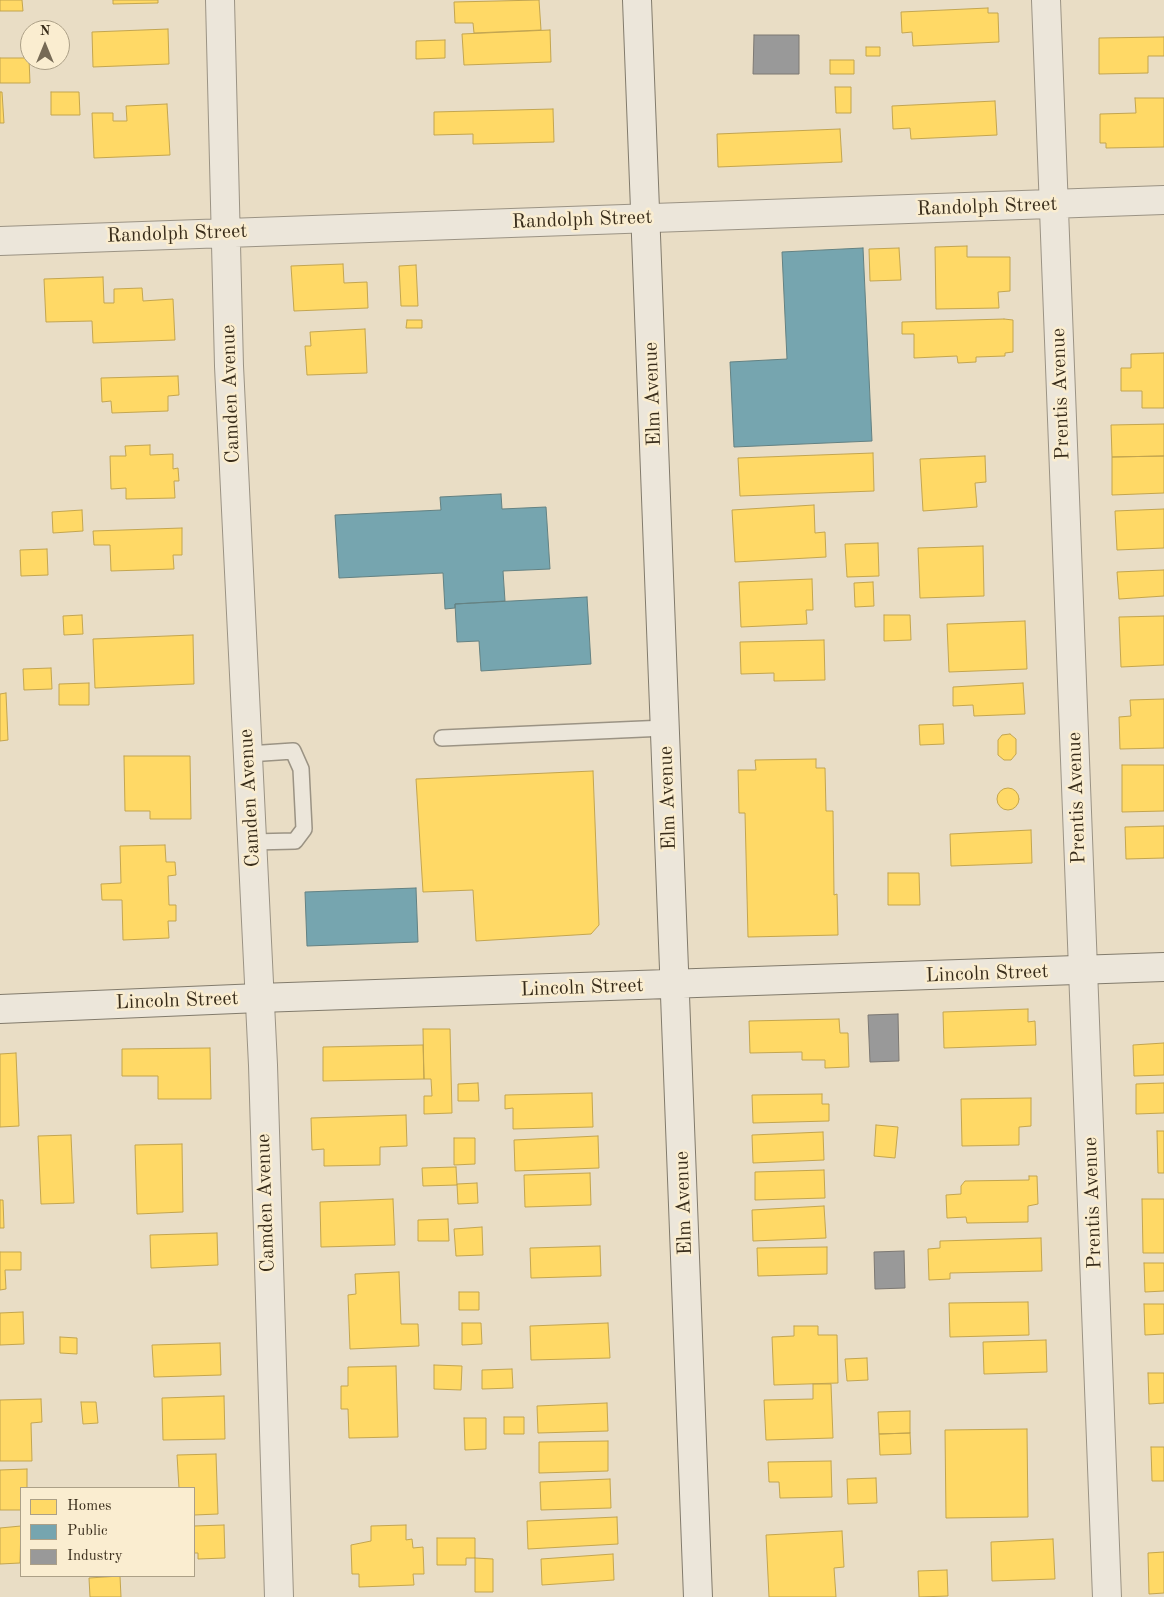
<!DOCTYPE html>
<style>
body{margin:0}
#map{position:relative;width:1164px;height:1597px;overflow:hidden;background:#e9ddc5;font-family:"Old Standard TT",serif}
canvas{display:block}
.legend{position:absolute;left:20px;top:1487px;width:175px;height:90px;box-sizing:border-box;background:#faedd0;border:1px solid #aca087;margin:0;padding:6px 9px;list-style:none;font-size:15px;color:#382c1a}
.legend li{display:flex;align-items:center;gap:10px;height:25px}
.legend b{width:25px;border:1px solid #aca087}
.north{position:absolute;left:20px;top:20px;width:50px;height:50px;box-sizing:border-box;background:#faedd0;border:1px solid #aca087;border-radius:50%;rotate:0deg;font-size:14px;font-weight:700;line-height:20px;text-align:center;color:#382c1a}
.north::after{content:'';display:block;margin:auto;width:18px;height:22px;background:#766a56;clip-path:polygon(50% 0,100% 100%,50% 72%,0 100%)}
</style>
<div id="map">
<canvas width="1164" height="1597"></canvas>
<ul class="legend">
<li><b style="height:14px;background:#ffd966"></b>Homes</li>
<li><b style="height:14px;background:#76a5af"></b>Public</li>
<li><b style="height:14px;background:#999"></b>Industry</li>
</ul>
<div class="north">N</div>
</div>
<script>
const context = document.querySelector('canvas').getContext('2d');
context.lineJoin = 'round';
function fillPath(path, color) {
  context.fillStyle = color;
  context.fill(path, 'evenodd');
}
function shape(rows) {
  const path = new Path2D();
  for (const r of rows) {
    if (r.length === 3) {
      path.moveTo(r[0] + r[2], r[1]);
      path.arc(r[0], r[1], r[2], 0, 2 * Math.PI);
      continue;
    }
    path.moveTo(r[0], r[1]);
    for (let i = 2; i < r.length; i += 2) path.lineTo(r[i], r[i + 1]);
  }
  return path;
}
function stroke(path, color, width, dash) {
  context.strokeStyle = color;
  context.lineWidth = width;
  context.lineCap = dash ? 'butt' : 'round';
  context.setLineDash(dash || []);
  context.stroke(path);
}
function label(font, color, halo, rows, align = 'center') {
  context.font = font + ' "Old Standard TT",serif';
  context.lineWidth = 5;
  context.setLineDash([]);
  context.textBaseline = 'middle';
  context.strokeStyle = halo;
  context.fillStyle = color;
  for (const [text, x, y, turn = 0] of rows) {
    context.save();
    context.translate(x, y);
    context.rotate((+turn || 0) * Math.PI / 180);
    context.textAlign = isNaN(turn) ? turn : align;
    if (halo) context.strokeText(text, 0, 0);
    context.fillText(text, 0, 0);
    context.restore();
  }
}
const homes = shape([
 [0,0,22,0,23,11,0,11,0,0],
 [113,0,158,0,158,3,113,4,113,0],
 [539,0,541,30,474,33,473,23,455,23,454,2,539,0],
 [988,8,988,13,998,13,999,42,913,46,912,32,902,33,901,12,988,8],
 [168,29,169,64,93,67,92,32,168,29],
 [550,30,551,62,464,65,462,34,550,30],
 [1164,37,1164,56,1148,56,1148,73,1099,74,1099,38,1164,37],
 [445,40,445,58,416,59,416,41,445,40],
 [866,47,880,47,880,56,866,56,866,47],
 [0,58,29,58,30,83,0,83,0,58],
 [830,60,854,60,854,74,830,74,830,60],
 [835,87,851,87,851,113,836,113,835,87],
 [0,92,2,92,4,123,0,123,0,92],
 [51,92,79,92,80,115,51,115,51,92],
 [1135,98,1164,98,1164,147,1106,148,1106,143,1100,143,1100,114,1136,113,1135,98],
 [995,101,997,135,911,139,910,128,893,129,892,106,995,101],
 [167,104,170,155,94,158,92,113,113,113,113,121,127,121,126,106,167,104],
 [553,109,554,142,473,144,473,134,434,135,434,112,553,109],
 [840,129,842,162,718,167,717,134,840,129],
 [967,246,967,257,1010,257,1010,291,998,292,999,308,936,309,935,247,967,246],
 [899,248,901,280,870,281,869,249,899,248],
 [343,264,344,283,367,282,368,308,294,311,291,266,343,264],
 [416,265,418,306,401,306,399,266,416,265],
 [103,277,104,303,114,303,114,289,142,288,143,301,173,299,175,340,93,343,92,321,46,322,44,279,103,277],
 [1004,319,1013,320,1013,352,1005,353,1005,356,976,357,976,362,958,363,957,356,914,358,914,334,902,334,902,322,1004,319],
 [407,320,422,320,422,328,406,328,407,320],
 [365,329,367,373,307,375,305,346,311,346,310,332,365,329],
 [1164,353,1164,408,1142,408,1142,391,1121,391,1121,368,1131,368,1131,354,1164,353],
 [178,376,179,395,168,396,168,411,112,413,111,401,102,402,101,378,178,376],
 [1164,424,1164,456,1112,457,1111,425,1164,424],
 [150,445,150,455,173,454,173,469,178,468,179,481,174,481,175,498,126,499,126,488,111,489,110,456,126,456,125,446,150,445],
 [873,453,874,491,740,496,738,458,873,453],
 [985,456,986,482,975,483,977,507,923,511,920,459,985,456],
 [1164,456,1164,493,1112,495,1112,457,1164,456],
 [814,505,815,533,825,532,826,557,735,562,732,510,814,505],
 [1164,509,1164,548,1117,550,1115,511,1164,509],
 [82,510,83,531,53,533,52,512,82,510],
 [182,528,182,555,173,555,174,569,111,571,110,545,94,545,93,531,182,528],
 [878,543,879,576,847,577,845,544,878,543],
 [983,546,984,596,920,598,918,548,983,546],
 [47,549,48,575,21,576,20,550,47,549],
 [1164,570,1164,596,1119,599,1117,572,1164,570],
 [812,579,813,610,806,610,807,624,741,627,739,582,812,579],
 [873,582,874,606,855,607,854,583,873,582],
 [82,615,83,634,64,635,63,616,82,615],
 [884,615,910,615,911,640,884,641,884,615],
 [1164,616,1164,665,1121,667,1119,617,1164,616],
 [1025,621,1027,669,949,672,947,624,1025,621],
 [193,635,194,684,95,688,93,639,193,635],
 [824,640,825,680,774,681,774,673,741,674,740,642,824,640],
 [51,668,52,689,24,690,23,669,51,668],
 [89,683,89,705,59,705,59,684,89,683],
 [1023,683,1025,714,974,716,973,705,953,706,953,687,1023,683],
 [6,693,8,740,0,741,0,694,6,693],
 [1164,699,1164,748,1120,749,1119,717,1131,716,1130,700,1164,699],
 [943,724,944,744,920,745,919,725,943,724],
 [1010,734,1016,739,1016,754,1011,760,1004,760,998,755,998,740,1002,735,1010,734],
 [124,756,190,756,191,819,150,819,150,811,125,811,124,756],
 [816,759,816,768,825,768,826,811,833,811,834,895,837,894,838,935,748,937,745,813,739,813,738,770,756,770,755,760,816,759],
 [1122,765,1164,765,1164,811,1122,812,1122,765],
 [593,771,599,925,591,934,476,941,473,890,423,892,416,779,593,771],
 [1008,799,11],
 [1164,826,1164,858,1126,859,1125,827,1164,826],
 [1031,830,1032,863,951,866,950,834,1031,830],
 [165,845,166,862,175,862,176,875,168,876,169,905,176,905,176,921,168,921,169,938,123,940,122,900,102,900,101,884,121,883,120,846,165,845],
 [888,873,919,873,920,905,888,905,888,873],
 [1028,1009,1028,1022,1035,1021,1036,1045,944,1048,943,1012,1028,1009],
 [839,1019,840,1033,848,1033,849,1067,825,1068,825,1060,802,1060,802,1052,750,1053,749,1021,839,1019],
 [423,1029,450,1029,452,1113,424,1114,424,1096,432,1096,431,1079,424,1079,423,1029],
 [1164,1043,1164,1075,1134,1076,1133,1045,1164,1043],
 [423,1045,424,1079,323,1081,323,1047,423,1045],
 [210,1048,211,1099,158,1099,158,1076,122,1076,122,1049,210,1048],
 [16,1053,19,1126,0,1127,0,1054,16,1053],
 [478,1083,479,1101,458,1101,458,1084,478,1083],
 [1164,1083,1164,1113,1136,1114,1136,1084,1164,1083],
 [592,1093,593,1127,513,1129,513,1108,505,1109,505,1095,592,1093],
 [822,1094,822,1104,829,1104,829,1121,753,1123,752,1095,822,1094],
 [1031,1098,1031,1126,1019,1127,1019,1145,962,1146,961,1099,1031,1098],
 [406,1115,407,1146,380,1147,380,1165,324,1166,324,1149,312,1150,311,1118,406,1115],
 [876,1125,898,1127,895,1158,874,1156,876,1125],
 [1157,1131,1164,1131,1164,1173,1158,1173,1157,1131],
 [823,1132,824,1160,753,1163,752,1135,823,1132],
 [71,1135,74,1203,41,1204,38,1136,71,1135],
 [598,1136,599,1168,515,1171,514,1140,598,1136],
 [454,1138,475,1138,475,1164,454,1165,454,1138],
 [182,1144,183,1212,137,1214,135,1145,182,1144],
 [456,1167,457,1185,423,1186,422,1168,456,1167],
 [824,1170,825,1198,755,1200,755,1172,824,1170],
 [590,1173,591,1205,525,1207,524,1175,590,1173],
 [1029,1176,1037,1176,1038,1204,1028,1206,1028,1222,967,1223,966,1217,947,1218,946,1195,961,1194,961,1186,965,1181,1029,1180,1029,1176],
 [477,1183,478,1203,458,1204,457,1184,477,1183],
 [393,1199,395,1245,321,1247,320,1202,393,1199],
 [1142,1199,1164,1199,1164,1253,1143,1253,1142,1199],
 [0,1200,3,1200,4,1228,0,1228,0,1200],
 [824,1206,826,1238,753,1241,752,1210,824,1206],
 [448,1219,449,1241,418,1241,418,1220,448,1219],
 [482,1227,483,1255,456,1256,454,1229,482,1227],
 [217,1233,218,1265,151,1268,150,1235,217,1233],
 [1041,1238,1042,1271,950,1273,950,1279,929,1280,928,1249,940,1248,940,1241,1041,1238],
 [600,1246,601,1276,531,1278,530,1248,600,1246],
 [827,1247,827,1274,758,1276,757,1248,827,1247],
 [0,1252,21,1252,21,1270,5,1270,6,1289,0,1290,0,1252],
 [1144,1263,1164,1263,1164,1291,1145,1292,1144,1263],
 [399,1272,401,1324,418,1324,419,1346,350,1349,348,1295,356,1294,355,1274,399,1272],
 [459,1292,479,1292,479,1310,459,1310,459,1292],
 [1028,1302,1029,1335,950,1337,949,1303,1028,1302],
 [1144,1304,1164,1304,1164,1334,1145,1335,1144,1304],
 [23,1312,24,1344,0,1345,0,1313,23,1312],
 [462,1323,481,1323,482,1344,462,1345,462,1323],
 [608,1323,610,1358,531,1360,530,1326,608,1323],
 [794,1326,818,1326,818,1335,837,1335,838,1383,774,1385,772,1337,794,1336,794,1326],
 [60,1337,77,1338,77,1354,60,1353,60,1337],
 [1046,1340,1047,1372,984,1374,983,1342,1046,1340],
 [220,1343,221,1375,154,1377,152,1345,220,1343],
 [867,1358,868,1380,847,1381,845,1359,867,1358],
 [434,1365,462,1366,461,1390,434,1389,434,1365],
 [396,1366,398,1437,349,1438,348,1409,341,1409,341,1386,348,1386,348,1367,396,1366],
 [512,1369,513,1388,482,1389,482,1370,512,1369],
 [1148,1373,1164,1373,1164,1403,1149,1404,1148,1373],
 [813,1384,831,1384,833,1438,766,1440,764,1400,813,1399,813,1384],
 [224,1396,225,1439,163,1440,162,1398,224,1396],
 [41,1399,42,1422,31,1423,32,1461,0,1461,0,1400,41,1399],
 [81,1402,96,1402,98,1423,83,1424,81,1402],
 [607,1403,608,1431,538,1433,537,1406,607,1403],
 [910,1411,910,1433,879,1434,878,1412,910,1411],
 [504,1417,524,1417,524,1434,504,1434,504,1417],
 [464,1418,486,1418,486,1449,465,1450,464,1418],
 [1027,1429,1028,1517,946,1518,945,1430,1027,1429],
 [910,1433,911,1454,880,1455,879,1434,910,1433],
 [608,1441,608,1471,539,1473,539,1442,608,1441],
 [1151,1447,1164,1447,1164,1481,1152,1481,1151,1447],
 [216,1454,218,1514,194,1515,194,1488,179,1488,177,1455,216,1454],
 [831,1461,832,1497,780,1498,779,1482,769,1482,768,1462,831,1461],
 [27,1469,27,1488,21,1488,21,1510,0,1510,0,1470,27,1469],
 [876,1478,877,1503,848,1504,847,1479,876,1478],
 [610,1479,611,1508,541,1510,540,1482,610,1479],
 [617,1517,618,1544,528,1549,527,1521,617,1517],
 [224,1525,225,1558,198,1559,198,1553,194,1553,194,1526,224,1525],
 [406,1525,406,1540,412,1539,413,1548,423,1547,424,1574,413,1574,414,1585,359,1587,359,1574,352,1574,351,1545,371,1541,371,1526,406,1525],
 [21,1526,20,1563,0,1564,0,1528,21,1526],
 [842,1531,844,1567,834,1568,836,1597,769,1597,766,1535,842,1531],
 [437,1538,475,1538,475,1558,466,1558,466,1565,437,1565,437,1538],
 [1053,1539,1055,1579,992,1581,991,1542,1053,1539],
 [1164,1552,1164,1593,1149,1594,1148,1553,1164,1552],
 [613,1554,614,1580,542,1585,541,1559,613,1554],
 [475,1558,493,1559,493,1592,475,1592,475,1558],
 [947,1570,948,1596,919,1597,918,1571,947,1570],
 [120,1576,121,1597,90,1597,89,1578,120,1576]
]);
fillPath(homes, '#ffd966');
stroke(homes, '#c3a54f', 1);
const public = shape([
 [863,248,872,441,734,447,730,362,787,359,782,252,863,248],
 [501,494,502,509,546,507,550,569,503,571,505,601,455,604,455,608,445,609,443,573,339,578,335,515,441,510,440,497,501,494],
 [587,597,591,664,481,671,479,641,457,642,455,604,587,597],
 [416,888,418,942,307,946,305,892,416,888]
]);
fillPath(public, '#76a5af');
stroke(public, '#638182', 1);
const industry = shape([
 [754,35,799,35,799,74,753,74,754,35],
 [898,1014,899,1061,870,1062,868,1015,898,1014],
 [904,1251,905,1288,875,1289,874,1252,904,1251]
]);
fillPath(industry, '#999');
stroke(industry, '#7c7873', 1);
const lane = shape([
 [442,738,665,728],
 [248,754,293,751,301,769,304,829,295,841,252,842]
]);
const street = shape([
 [220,0,229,366,263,1065,279,1597],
 [1046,0,1107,1597],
 [0,241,1164,200]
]);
const secondary = shape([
 [637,0,698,1597],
 [0,1009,259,998,1164,967]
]);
stroke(lane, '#9b9384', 18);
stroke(street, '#9b9384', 30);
stroke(secondary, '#827b6c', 30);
stroke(lane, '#ece6da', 15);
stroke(street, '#ece6da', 28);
stroke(secondary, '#ece6da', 28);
label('20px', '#382c1a', '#faedd0', [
 ["Randolph Street",987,207,-2],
 ["Randolph Street",582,220,-2],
 ["Randolph Street",177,234,-2],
 ["Camden Avenue",231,394,-92],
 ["Elm Avenue",653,394,-92],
 ["Prentis Avenue",1061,394,-92],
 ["Camden Avenue",250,798,-93],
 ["Elm Avenue",668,798,-92],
 ["Prentis Avenue",1077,798,-92],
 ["Lincoln Street",987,974,-2],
 ["Lincoln Street",582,988,-2],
 ["Lincoln Street",177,1001,-2],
 ["Camden Avenue",266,1203,-92],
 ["Elm Avenue",684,1203,-92],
 ["Prentis Avenue",1093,1203,-92]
]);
</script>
